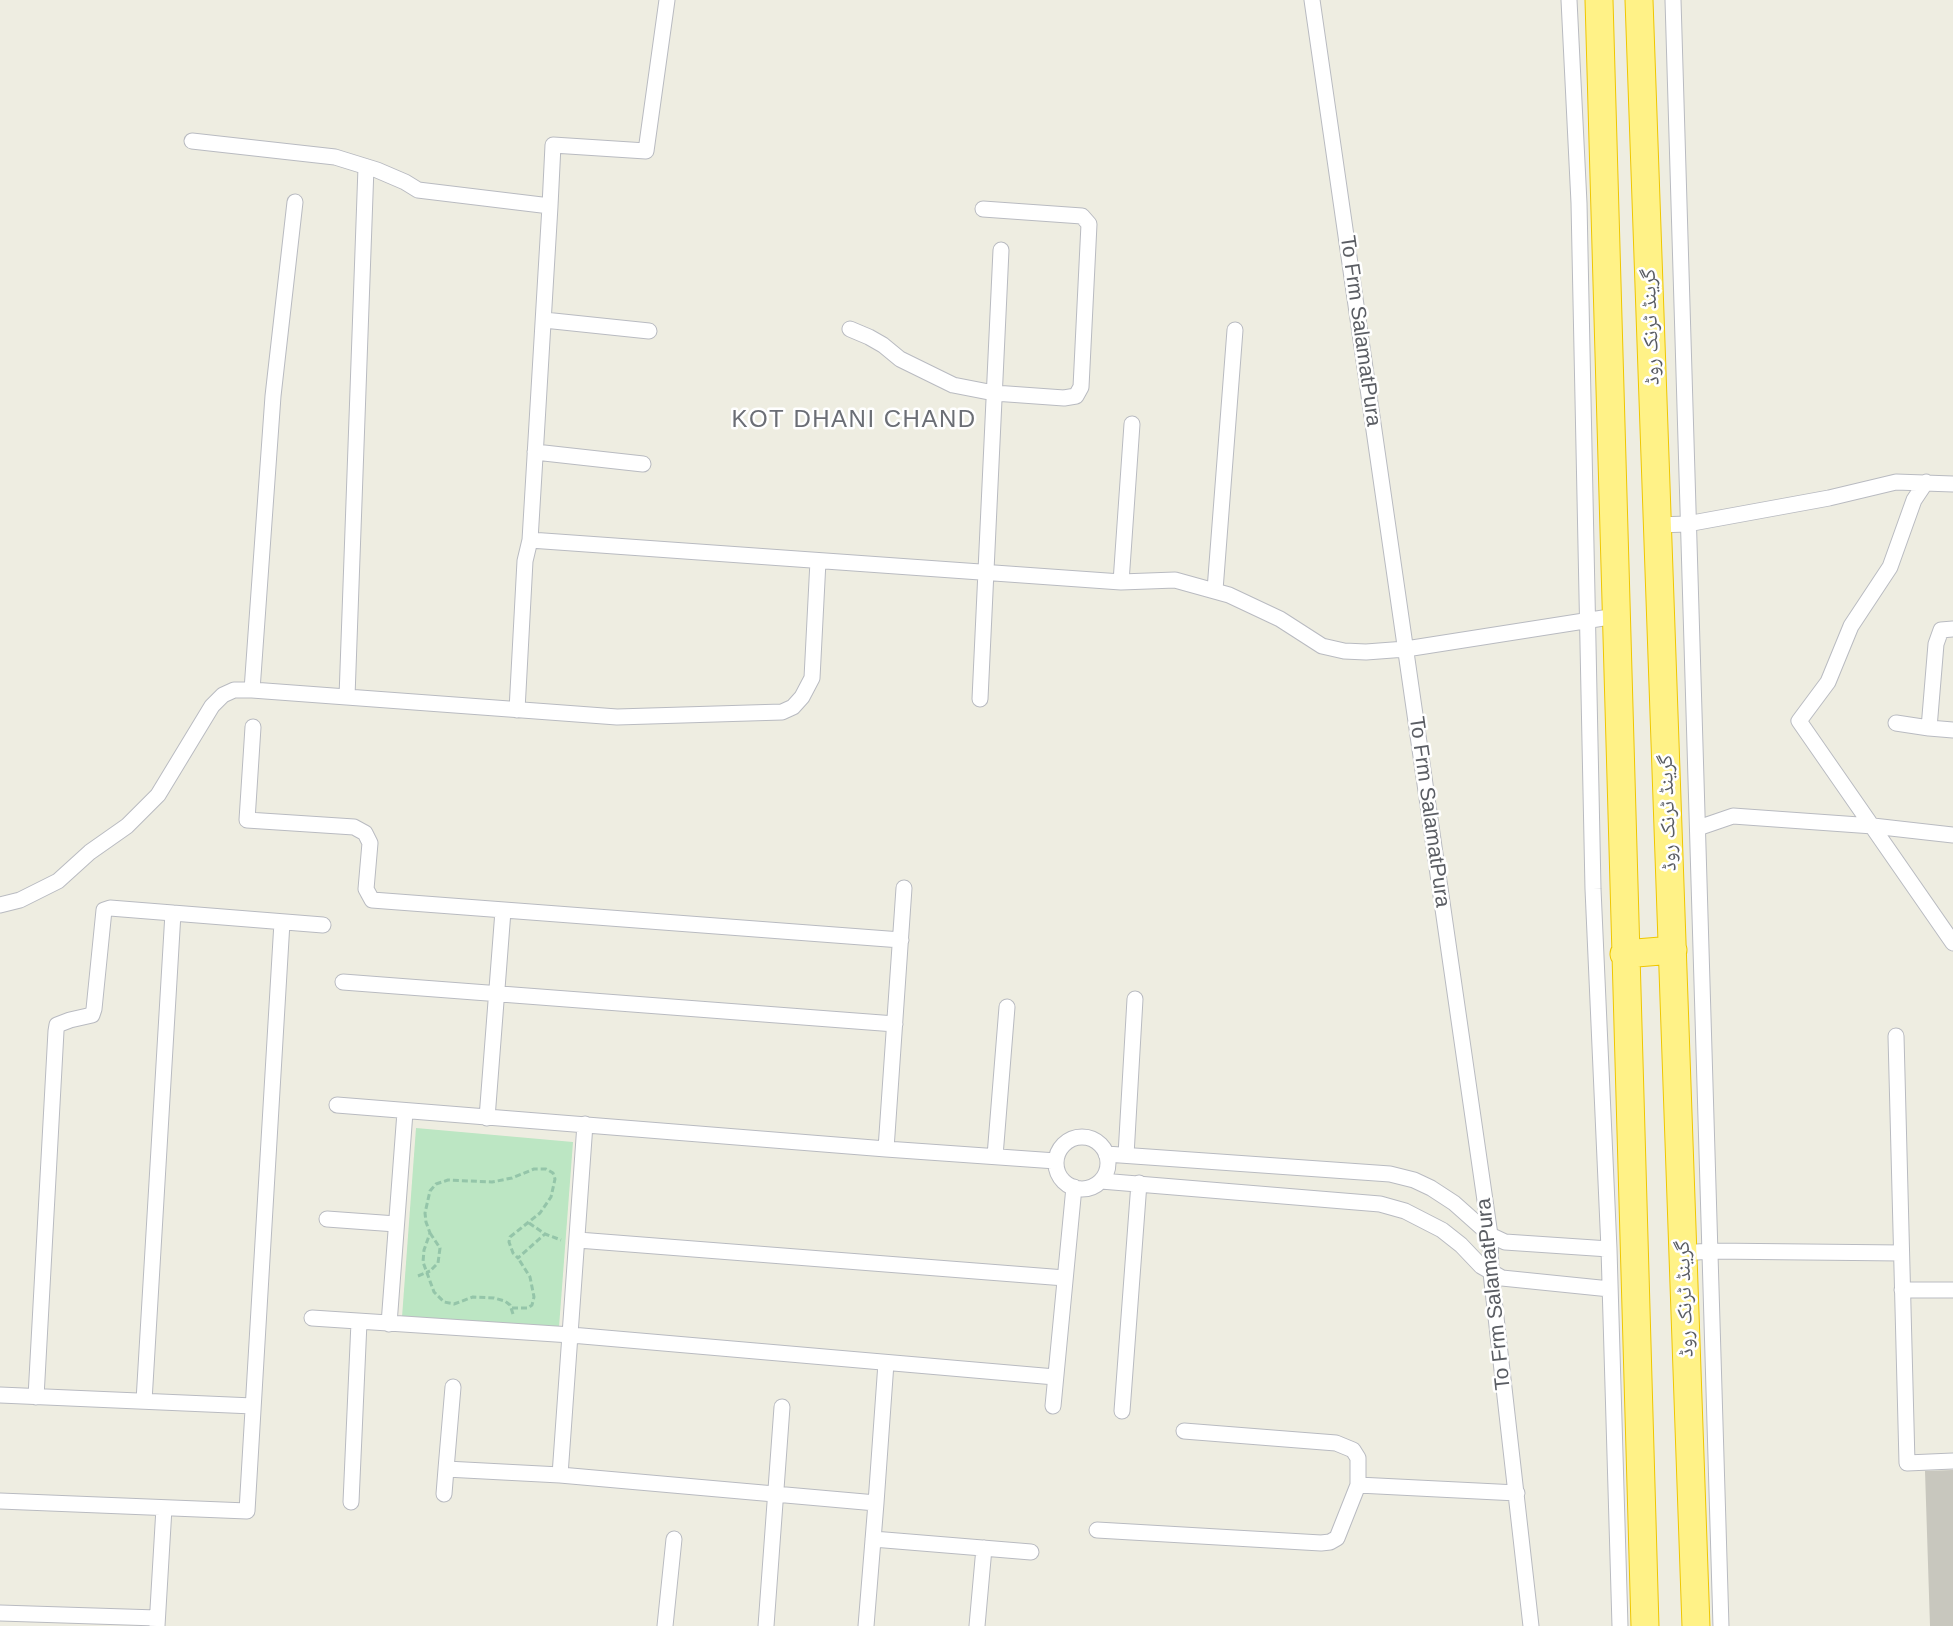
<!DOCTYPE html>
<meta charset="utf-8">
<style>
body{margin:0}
canvas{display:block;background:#eeede1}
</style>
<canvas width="1953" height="1626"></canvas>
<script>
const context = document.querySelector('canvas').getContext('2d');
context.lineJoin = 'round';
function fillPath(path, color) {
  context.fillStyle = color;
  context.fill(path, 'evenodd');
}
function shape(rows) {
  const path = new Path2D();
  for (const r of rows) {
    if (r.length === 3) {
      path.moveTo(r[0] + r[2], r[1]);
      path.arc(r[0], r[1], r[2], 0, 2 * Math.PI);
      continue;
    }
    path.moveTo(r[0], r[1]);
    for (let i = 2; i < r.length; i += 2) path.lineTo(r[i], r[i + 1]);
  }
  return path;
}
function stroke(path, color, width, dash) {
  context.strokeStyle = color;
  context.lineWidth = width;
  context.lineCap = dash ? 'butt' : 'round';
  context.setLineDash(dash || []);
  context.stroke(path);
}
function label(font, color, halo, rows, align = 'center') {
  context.font = font + ' Helvetica,"Noto Naskh Arabic",sans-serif';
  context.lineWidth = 5;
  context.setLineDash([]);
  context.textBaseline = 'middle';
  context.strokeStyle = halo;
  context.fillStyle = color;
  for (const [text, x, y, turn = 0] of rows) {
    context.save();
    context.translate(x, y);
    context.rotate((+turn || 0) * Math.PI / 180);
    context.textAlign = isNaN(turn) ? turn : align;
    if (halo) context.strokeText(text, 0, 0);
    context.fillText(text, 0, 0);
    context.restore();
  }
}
fillPath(shape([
 [416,1128,573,1142,559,1327,402,1317]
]), '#bce6c3');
fillPath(shape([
 [1953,1470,1953,1626,1930,1626,1925,1471]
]), '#c8c7be');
const street = shape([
 [1312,0,1490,1235,1491,1273,1531,1626],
 [1569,0,1579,203,1593,889,1609,1249,1620,1626],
 [1673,0,1721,1626],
 [192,141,335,157,377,170,405,182,418,190,550,206,530,540,1121,582,1175,580,1229,595,1280,619,1322,646,1344,651,1366,652,1406,649,1616,616],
 [550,206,553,145,646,151,667,0],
 [544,320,649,331],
 [850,329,869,337,883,345,900,359,953,385,994,393,1064,398,1076,396,1081,387,1089,224,1082,216,983,209],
 [535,452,643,464],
 [1926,482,1914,500,1890,567,1851,626,1828,682,1799,721,1953,943],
 [1658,525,1687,524,1829,498,1896,482,1953,484],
 [1121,582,1132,424],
 [1215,590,1235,330],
 [252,690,273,396,295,202],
 [347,697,366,167],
 [980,699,1001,250],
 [517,710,525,561,530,540],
 [1896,723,1929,728,1936,644,1941,630,1953,629],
 [253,727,247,820,354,827,365,833,370,843,366,889,372,900,901,940],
 [1929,728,1953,730],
 [1698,828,1733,816,1873,826,1953,835],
 [0,905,20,900,58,881,90,852,127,826,158,795,212,706,223,695,234,690,252,690,617,717,782,712,793,707,802,697,812,678,818,561],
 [343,982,895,1024],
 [1896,1036,1907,1463,1953,1461],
 [337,1105,886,1149,1056,1161],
 [487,1118,503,911],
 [1082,1163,26],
 [886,1149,904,888],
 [1106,1154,1390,1174,1414,1180,1431,1188,1454,1203,1490,1235,1505,1242,1609,1249],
 [1126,1155,1135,999],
 [995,1156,1007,1007],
 [1101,1181,1380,1204,1405,1211,1442,1230,1461,1245,1481,1266,1502,1278,1610,1289],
 [327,1219,396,1224],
 [578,1240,1065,1278],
 [1683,1253,1711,1251,1901,1253],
 [1902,1290,1953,1290],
 [312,1318,571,1335,1055,1377],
 [389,1324,405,1112],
 [0,1395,253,1406],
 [36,1397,56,1031,57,1025,70,1020,92,1015,94,1009,104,910,110,908,323,925],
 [144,1401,173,913],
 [1053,1406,1074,1187],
 [1122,1411,1139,1183],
 [1184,1431,1336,1443,1353,1450,1358,1458,1358,1485,1517,1493],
 [446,1469,453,1387],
 [560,1475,876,1503,866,1626],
 [444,1494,446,1469,560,1475,585,1124],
 [0,1501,247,1511,282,922],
 [351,1502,359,1322],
 [876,1503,886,1363],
 [1097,1530,1321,1543,1330,1542,1337,1538,1358,1485],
 [873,1539,1031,1552],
 [0,1613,157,1618],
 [157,1626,164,1508],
 [665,1626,674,1539],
 [766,1626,782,1407],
 [977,1626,984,1548]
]);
const highway = shape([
 [1599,0,1645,1626],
 [1639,0,1696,1626],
 [1624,954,1673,950]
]);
stroke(street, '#b9bbc1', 17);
stroke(highway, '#efc700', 29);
stroke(shape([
 [529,1223,545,1234,561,1240],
 [430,1233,440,1248,438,1263,430,1271],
 [512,1308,528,1308,532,1305,534,1297,530,1277,518,1258],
 [513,1314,510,1305,505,1301,494,1298,473,1297,454,1304,444,1302,434,1292,423,1262,424,1250,430,1233,426,1222,425,1213,430,1191,436,1184,448,1180,492,1182,512,1178,534,1169,546,1169,553,1173,555,1179,551,1197,540,1213,510,1237,509,1242,513,1253,518,1258,545,1234]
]), '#94c5a9', 3, [6, 3]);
stroke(street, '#fff', 15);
stroke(highway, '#fff287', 27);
stroke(shape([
 [418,1276,430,1271]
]), '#94c5a9', 3, [6, 3]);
label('21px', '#5a5d63', '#fff', [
 ["گرینڈ ٹرنک روڈ",1651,327,-92],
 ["To Frm SalamatPura",1360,331,82],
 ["To Frm SalamatPura",1429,812,82],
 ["گرینڈ ٹرنک روڈ",1668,813,-92],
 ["To Frm SalamatPura",1494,1294,-96],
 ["گرینڈ ٹرنک روڈ",1685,1299,-92]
]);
context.letterSpacing = '1.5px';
label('24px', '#6b6e75', '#fff', [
 ["KOT DHANI CHAND",854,420]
]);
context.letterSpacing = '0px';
</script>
